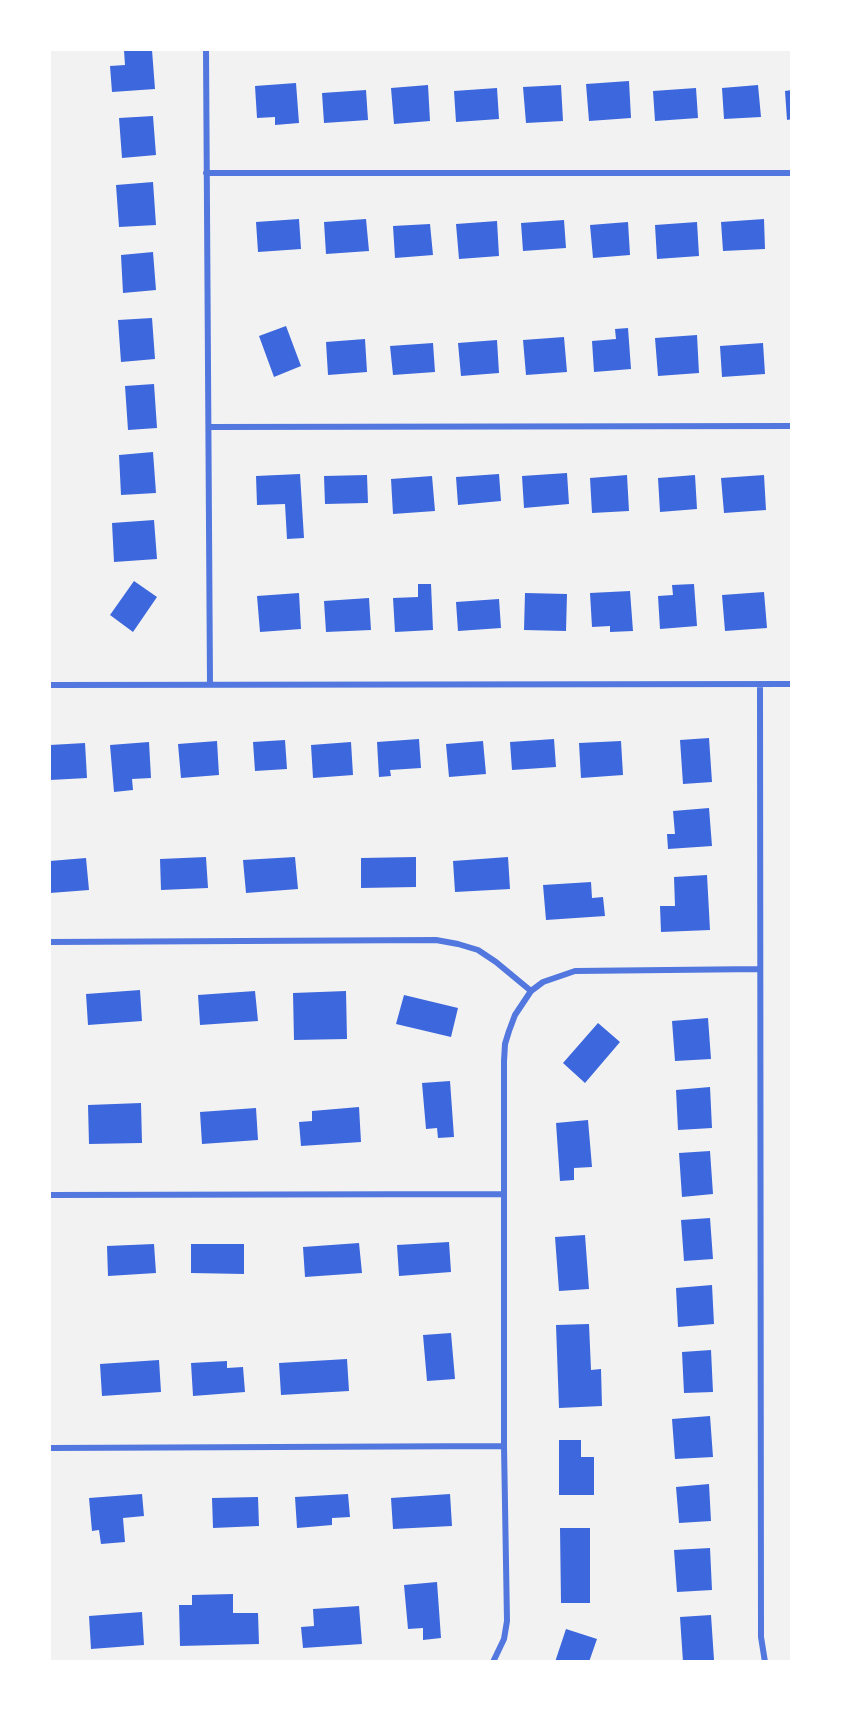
<!DOCTYPE html>
<style>
body{margin:0}
#map{position:relative;width:841px;height:1711px;overflow:hidden;background:#f2f2f2;font-family:"Nunito Sans",sans-serif}
canvas{display:block}
.frame{position:absolute;inset:0;border:51px solid #fff;pointer-events:none}
</style>
<div id="map">
<canvas width="841" height="1711"></canvas>
<div class="frame"></div>
</div>
<script>
const context = document.querySelector('canvas').getContext('2d');
context.lineJoin = 'round';
function fillPath(path, color) {
  context.fillStyle = color;
  context.fill(path, 'evenodd');
}
function shape(rows) {
  const path = new Path2D();
  for (const r of rows) {
    path.moveTo(r[0], r[1]);
    for (let i = 2; i < r.length; i += 2) path.lineTo(r[i], r[i + 1]);
  }
  return path;
}
function stroke(path, color, width, dash) {
  context.strokeStyle = color;
  context.lineWidth = width;
  context.lineCap = dash ? 'butt' : 'round';
  context.setLineDash(dash || []);
  context.stroke(path);
}
fillPath(shape([
 [124,50,152,50,155,89,112,92,110,66,125,65],
 [629,81,631,118,589,121,586,84],
 [296,83,299,123,275,125,275,117,257,118,255,86],
 [428,85,430,121,394,124,391,88],
 [561,85,563,121,526,123,523,87],
 [758,85,761,117,724,119,722,88],
 [497,88,499,119,456,122,454,91],
 [696,88,698,118,655,121,653,91],
 [366,90,368,120,324,123,322,93],
 [792,90,792,119,787,120,785,91],
 [153,116,156,155,122,158,119,118],
 [153,182,156,225,119,227,116,185],
 [299,219,301,249,258,252,256,222],
 [366,219,369,251,326,254,324,222],
 [764,219,765,249,723,251,721,222],
 [564,220,566,248,523,251,521,223],
 [497,221,499,256,459,259,456,224],
 [628,222,630,255,593,258,590,225],
 [697,222,699,256,657,259,655,225],
 [430,224,433,255,395,258,393,226],
 [153,252,156,290,123,293,121,255],
 [152,318,155,359,121,362,118,320],
 [286,326,301,366,274,377,259,336],
 [628,328,631,369,594,372,592,341,616,339,615,329],
 [697,335,699,373,658,376,655,338],
 [564,337,567,372,526,375,523,340],
 [365,339,367,372,328,375,326,342],
 [497,340,499,373,461,376,458,343],
 [433,343,435,372,393,375,390,346],
 [763,343,765,374,722,377,720,346],
 [154,384,157,428,128,430,125,386],
 [153,452,156,493,121,495,119,455],
 [567,473,569,504,524,508,522,476],
 [300,474,304,538,287,539,285,504,257,505,256,476],
 [499,474,501,501,458,505,456,477],
 [367,475,368,503,325,504,324,476],
 [627,475,629,511,592,513,590,478],
 [695,475,697,509,660,512,658,478],
 [764,475,766,510,724,513,721,478],
 [432,476,435,511,393,514,391,479],
 [154,520,157,559,114,562,112,523],
 [134,581,157,597,133,632,110,615],
 [418,584,431,584,433,630,395,632,393,598,418,597],
 [694,584,697,626,660,629,658,596,673,595,672,585],
 [630,591,633,631,610,632,610,626,592,627,590,593],
 [764,592,767,628,725,631,722,595],
 [299,593,301,629,260,632,257,596],
 [525,593,567,594,566,631,524,630],
 [369,598,371,630,326,632,324,601],
 [499,599,501,628,458,631,456,602],
 [709,738,712,782,683,784,680,740],
 [419,739,421,768,390,770,391,776,379,777,377,742],
 [554,739,556,767,512,770,510,742],
 [285,740,287,769,255,771,253,742],
 [217,741,219,775,181,778,178,744],
 [483,741,486,774,449,777,446,744],
 [621,741,623,775,581,778,579,743],
 [149,742,151,778,132,779,133,790,114,792,110,745],
 [351,742,353,775,313,778,311,745],
 [85,743,87,778,50,780,50,745],
 [709,808,712,846,668,849,667,834,675,834,673,811],
 [206,857,208,888,161,890,160,859],
 [295,857,298,889,246,893,243,860],
 [416,857,416,887,361,888,361,858],
 [508,857,510,889,455,892,453,861],
 [86,858,89,890,50,893,50,861],
 [707,875,710,930,661,932,660,906,675,906,674,877],
 [591,882,592,898,603,897,605,916,546,920,543,885],
 [140,990,142,1021,88,1025,86,994],
 [255,991,258,1021,200,1025,198,995],
 [346,991,347,1039,294,1040,293,993],
 [404,995,458,1008,451,1037,396,1024],
 [708,1018,711,1059,675,1061,672,1021],
 [598,1023,620,1042,585,1083,563,1063],
 [450,1081,454,1137,438,1138,437,1128,426,1129,422,1083],
 [710,1087,712,1128,678,1130,676,1090],
 [141,1103,142,1143,89,1144,88,1105],
 [359,1107,361,1142,301,1146,299,1122,312,1121,312,1111],
 [256,1108,258,1140,202,1144,200,1112],
 [588,1120,592,1167,574,1168,574,1180,560,1181,556,1123],
 [710,1151,713,1194,682,1197,679,1153],
 [710,1218,713,1259,684,1261,681,1220],
 [585,1235,589,1289,559,1291,555,1237],
 [449,1242,451,1272,399,1276,397,1245],
 [359,1243,362,1273,305,1277,303,1247],
 [154,1244,156,1273,108,1276,107,1246],
 [191,1244,244,1244,244,1274,191,1273],
 [712,1285,714,1324,678,1327,676,1288],
 [589,1324,591,1370,601,1369,602,1406,559,1408,556,1325],
 [451,1333,455,1379,427,1381,423,1335],
 [711,1350,713,1392,684,1393,682,1352],
 [347,1359,349,1391,281,1395,279,1363],
 [159,1360,161,1392,102,1396,100,1364],
 [227,1361,227,1368,243,1367,245,1392,193,1396,191,1363],
 [710,1416,713,1457,675,1459,672,1419],
 [559,1440,581,1440,581,1457,594,1457,594,1495,559,1495],
 [709,1484,711,1521,679,1523,676,1487],
 [142,1494,144,1516,123,1518,125,1542,101,1544,99,1530,92,1531,89,1498],
 [348,1494,350,1517,332,1518,332,1525,297,1528,295,1497],
 [450,1494,452,1526,393,1529,391,1498],
 [258,1497,259,1526,213,1528,212,1498],
 [560,1528,590,1528,590,1603,561,1603],
 [710,1548,712,1590,677,1592,674,1550],
 [437,1582,441,1638,423,1640,423,1628,408,1629,404,1585],
 [233,1594,233,1613,258,1613,259,1644,180,1646,179,1605,192,1605,192,1595],
 [359,1606,362,1644,303,1648,301,1627,314,1626,313,1609],
 [142,1612,144,1645,91,1649,89,1616],
 [711,1615,714,1660,683,1662,680,1617],
 [566,1629,597,1639,589,1662,555,1662]
]), '#3d67dc');
stroke(shape([
 [206,50,210,684],
 [206,173,792,173],
 [209,427,792,426],
 [760,684,761,1637,765,1662],
 [50,685,792,684],
 [50,942,436,940,458,944,478,950,496,962,531,991],
 [50,1195,504,1194],
 [50,1448,504,1446],
 [493,1662,504,1639,507,1621,504,1446,504,1061,505,1044,509,1031,515,1015,531,991,543,982,575,971,760,969]
]), '#5277de', 6);
</script>
